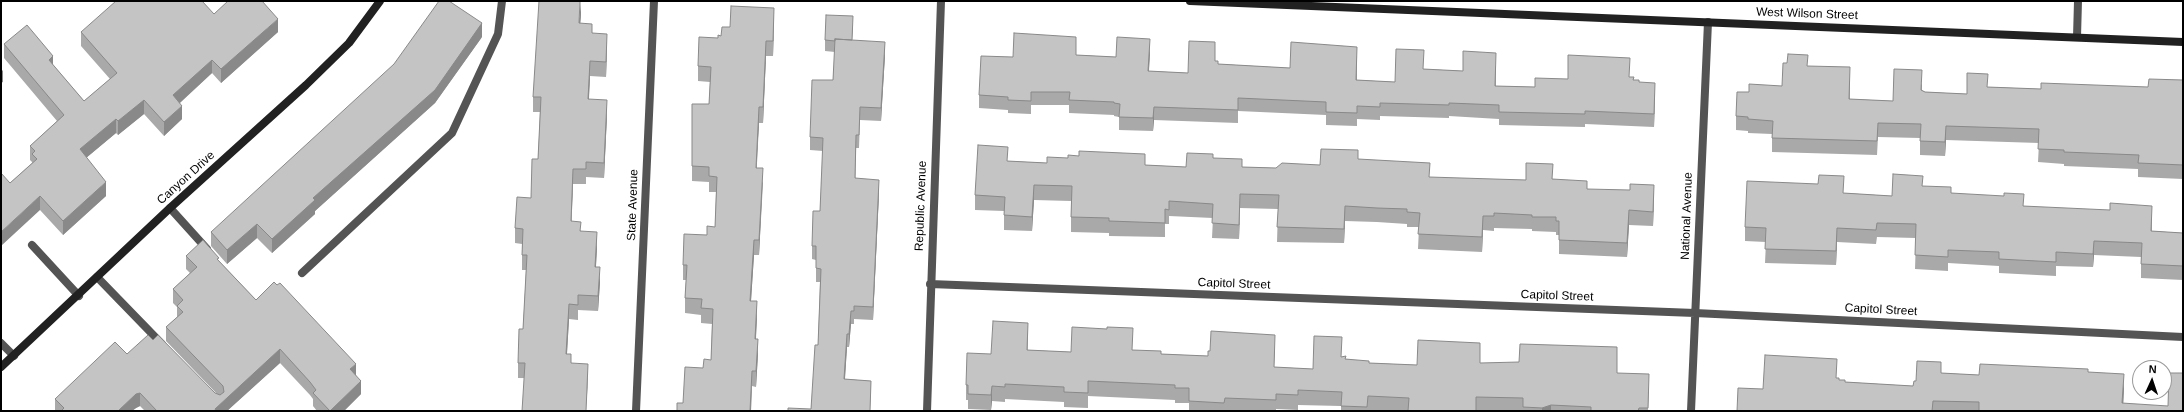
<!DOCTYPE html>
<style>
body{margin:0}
#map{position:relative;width:2184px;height:412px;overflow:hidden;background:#fff;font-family:Helvetica,sans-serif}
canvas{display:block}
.frame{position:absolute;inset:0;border:2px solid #000;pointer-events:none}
.north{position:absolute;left:2132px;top:360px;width:40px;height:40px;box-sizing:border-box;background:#fff;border:1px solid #999;border-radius:50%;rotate:3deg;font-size:11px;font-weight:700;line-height:16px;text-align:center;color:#000}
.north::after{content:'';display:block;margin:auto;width:14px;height:18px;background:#000;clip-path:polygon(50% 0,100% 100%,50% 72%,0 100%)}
</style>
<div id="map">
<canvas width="2184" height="412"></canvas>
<div class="frame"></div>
<div class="north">N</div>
</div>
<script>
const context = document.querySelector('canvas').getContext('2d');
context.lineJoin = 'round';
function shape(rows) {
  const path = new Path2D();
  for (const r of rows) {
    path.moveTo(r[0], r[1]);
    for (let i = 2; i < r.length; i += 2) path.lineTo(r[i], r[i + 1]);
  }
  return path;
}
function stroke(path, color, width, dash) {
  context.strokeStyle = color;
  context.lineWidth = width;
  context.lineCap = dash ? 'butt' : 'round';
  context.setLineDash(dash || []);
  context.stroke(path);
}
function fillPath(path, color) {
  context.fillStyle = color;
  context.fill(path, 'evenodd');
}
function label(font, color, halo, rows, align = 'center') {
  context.font = font + ' Helvetica,sans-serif';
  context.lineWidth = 3;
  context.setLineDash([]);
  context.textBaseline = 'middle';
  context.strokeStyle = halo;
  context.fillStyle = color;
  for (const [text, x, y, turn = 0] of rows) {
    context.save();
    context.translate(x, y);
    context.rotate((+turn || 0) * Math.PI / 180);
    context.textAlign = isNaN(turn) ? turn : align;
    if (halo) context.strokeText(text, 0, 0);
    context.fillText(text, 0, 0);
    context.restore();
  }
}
stroke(shape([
 [170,208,207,249],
 [32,245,79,296],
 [302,273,452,133,498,34,502,1],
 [97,277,162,344],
 [1,343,14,356]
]), '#545454', 8);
stroke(shape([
 [2077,37,2078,1],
 [930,284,1695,313,2183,337],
 [636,411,654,1],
 [927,411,941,1],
 [1691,411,1708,22]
]), '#545454', 8);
stroke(shape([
 [1190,1,2183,42],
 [1,367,170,208,306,85,349,43,380,1]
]), '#212121', 8);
fillPath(shape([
 [214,14,278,32,221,83,212,73,180,103,182,119,164,136,144,114,118,135,116,133,86,158,106,196,63,235,40,210,10,183,32,163,32,162,30,160,30,146,57,121,4,58,4,44,53,65,84,101,110,79,81,46,81,32],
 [581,15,580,23,592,33,607,49,606,77,590,76,589,99,607,115,604,178,586,177,586,184,573,184,571,221,597,247,596,267,600,282,598,311,578,310,578,320,569,319,567,354,571,363,588,379,518,378,518,363,523,329,526,270,522,270,522,244,515,243,515,228,531,198,538,159,540,112,533,112,533,97],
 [774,23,773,56,766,56,763,123,759,123,756,168,763,183,759,255,754,255,751,301,757,316,756,339,758,354,756,387,752,386,751,411,677,411,683,403,703,368,711,360,712,324,701,323,701,315,685,313,685,298,686,280,683,280,683,265,707,235,715,227,716,192,709,192,709,182,692,181,692,104,709,104,710,82,698,81,698,66,718,38,721,36,730,27],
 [853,28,852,40,885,55,881,121,860,120,859,148,856,148,855,178,879,193,873,320,854,319,854,324,851,324,849,347,847,347,845,379,871,381,870,411,788,411,811,409,818,345,820,282,816,282,816,260,812,259,812,246,820,211,823,151,810,150,810,137,833,80,835,52,825,51,825,40],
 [482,37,435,103,315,211,315,214,272,253,257,238,227,264,211,246,211,232],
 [1150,52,1149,71,1188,73,1215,61,1218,64,1290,68,1357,60,1357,80,1395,82,1423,69,1463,71,1496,66,1496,86,1535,87,1568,79,1630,77,1634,80,1639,82,1655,96,1654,127,1585,124,1585,127,1499,125,1499,119,1449,116,1449,118,1380,116,1380,120,1357,119,1357,126,1326,125,1326,115,1238,111,1238,123,1154,120,1153,131,1119,130,1119,117,1114,116,1114,115,1069,113,1069,105,1031,105,1031,114,1008,113,1008,110,979,108,979,95,1013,57,1076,55,1116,57],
 [1808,66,1850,81,1850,99,1893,101,1922,84,1922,90,1925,92,1967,94,1988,87,2041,89,2148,87,2183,80,2183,179,2138,177,2138,169,2064,166,2064,164,2038,162,2039,143,1946,140,1945,156,1920,155,1920,138,1878,137,1877,155,1772,152,1772,134,1748,133,1748,131,1736,130,1736,116,1749,92,1782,86],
 [1213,158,1242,167,1276,168,1320,165,1358,159,1430,178,1526,180,1553,179,1587,189,1654,199,1653,226,1629,225,1627,257,1559,254,1559,235,1556,235,1556,232,1532,231,1532,229,1494,228,1494,231,1483,230,1482,252,1418,249,1419,227,1407,227,1407,224,1377,222,1345,221,1344,243,1277,242,1278,209,1240,208,1239,239,1212,238,1213,218,1169,216,1169,224,1165,224,1165,237,1109,236,1109,233,1071,232,1071,201,1034,200,1032,231,1004,230,1004,211,975,210,975,195,1008,161,1047,163,1145,165,1186,167],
 [1923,186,1951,193,2024,206,2152,219,2152,231,2183,233,2183,280,2141,278,2141,257,2094,255,2093,267,2056,266,2056,276,1999,273,1999,266,1948,263,1948,271,1915,269,1916,238,1877,237,1876,244,1837,242,1836,265,1765,263,1766,242,1745,241,1745,227,1844,193,1892,196],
 [186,256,219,261,256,300,356,375,361,394,344,411,317,411,313,406,313,399,310,395,280,363,227,411,145,411,140,406,136,408,132,411,55,411,55,399,127,354,153,340,215,393,218,395,166,341,166,327,177,317,177,307,173,303,173,289,190,273,186,269],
 [1028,338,1027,350,1071,352,1133,350,1161,354,1208,356,1275,350,1274,367,1313,369,1341,357,1346,359,1369,363,1417,365,1480,363,1617,373,1649,389,1648,411,1341,411,1341,406,1298,405,1298,410,1276,409,1276,411,1189,411,1189,403,1175,403,1175,400,1088,396,1088,408,1064,407,1064,402,1005,399,1005,402,992,401,991,410,968,409,968,400,966,400,966,385,991,354],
 [2088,372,2124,388,2123,403,2183,411,1737,411,1763,389,1837,378,1839,380,1845,382,1913,386,1916,381,1941,373,1979,375]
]), '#a9a9a9');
fillPath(shape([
 [581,1,581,15,579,39,579,23],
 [774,8,774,23,773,56,773,41],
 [278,19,278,32,221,83,221,69],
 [482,23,482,37,435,103,315,211,315,214,272,253,272,239,313,198],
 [607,34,607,49,606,77,606,62],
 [1150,39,1150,52,1148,84,1148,71],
 [766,41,766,56,763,123,763,107],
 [885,42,885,55,881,121,881,108],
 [1357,47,1357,60,1356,93,1356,80],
 [53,56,53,70,49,60],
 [212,60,212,73,173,109,173,95],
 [590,61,590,76,588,114,588,99],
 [3,70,3,82,1,83,1,72],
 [1655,83,1655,96,1654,127,1654,114],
 [144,100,144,114,118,135,118,121],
 [607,100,607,115,604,178,604,163],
 [182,106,182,119,164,136,164,122],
 [759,107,759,123,756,183,756,168],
 [1154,107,1154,120,1153,131,1153,118],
 [116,119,116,133,80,163,80,149],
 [1946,126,1946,140,1945,156,1945,142],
 [856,135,856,148,855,192,855,178],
 [763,168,761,216,759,255,759,240],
 [573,169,573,184,571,237,571,221],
 [879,180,879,193,873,320,873,307],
 [106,182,106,196,63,235,63,221],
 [1034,185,1034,200,1032,231,1032,217],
 [1654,185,1654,199,1653,226,1653,212],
 [1240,194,1240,208,1239,239,1239,225],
 [40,196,40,210,1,246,1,232],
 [1345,206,1345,221,1344,243,1344,229],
 [1629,210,1629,225,1627,257,1627,243],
 [1483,216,1483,230,1482,252,1482,237],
 [257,224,257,238,227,264,227,250],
 [1837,228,1837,242,1836,265,1836,251],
 [597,232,597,247,595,282,595,267],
 [754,240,754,255,750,316,750,301],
 [2094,241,2094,255,2093,267,2093,254],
 [600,267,600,282,598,311,598,296],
 [757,301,757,316,755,354,755,339],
 [569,304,569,319,566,369,566,354],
 [851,311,851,324,849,347,849,334],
 [1028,323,1028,338,1027,365,1027,350],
 [847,334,847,347,844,392,844,379],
 [758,339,758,354,756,387,756,371],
 [280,349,280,363,227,411,215,411,215,409],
 [356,364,356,377,350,369],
 [588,364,588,379,586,411],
 [752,371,751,411,750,411],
 [2124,374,2124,388,2123,411,2122,403],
 [361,381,361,394,344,411,330,411],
 [992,386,992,401,991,410,991,395],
 [140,393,140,406,136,408,132,411,118,411,136,394],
 [1551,405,1551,411,1542,411,1542,408]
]), '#898989');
const building = shape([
 [116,1,202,1,214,14,228,1,262,1,278,19,221,69,212,60,173,95,182,106,164,122,144,100,118,121,116,119,80,149,106,182,63,221,40,196,1,232,1,173,10,183,37,159,32,154,35,151,30,146,64,115,4,44,27,25,53,56,49,60,84,101,117,73,81,32,116,1],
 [439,1,449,1,482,23,435,90,313,198,315,200,272,239,257,224,227,250,211,232,394,64,439,1],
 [539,1,580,1,579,23,592,24,592,33,607,34,606,62,590,61,588,99,607,100,604,163,586,162,586,169,573,169,571,221,581,222,580,231,597,232,595,267,600,267,598,296,578,295,578,305,569,304,566,354,571,354,571,363,588,364,586,411,522,411,525,363,518,363,519,329,523,329,527,255,522,255,523,229,515,228,517,197,531,198,532,159,538,159,541,97,533,97,539,1],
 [731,6,774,8,773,41,766,41,763,107,759,107,756,168,763,168,759,240,754,240,750,301,757,301,755,339,758,339,756,371,752,371,750,411,677,411,677,403,683,403,685,367,703,368,704,359,711,360,713,309,701,308,702,299,685,298,687,265,683,265,684,234,707,235,707,226,715,227,717,177,709,176,709,167,692,166,692,104,709,104,711,67,698,66,699,37,718,38,718,35,721,36,722,27,730,27,731,6],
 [826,15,853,16,852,40,835,39,835,41,825,40,826,15],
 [1014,33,1076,37,1076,55,1116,57,1117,37,1150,39,1148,71,1188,73,1189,41,1215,42,1215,61,1218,61,1218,64,1290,68,1291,42,1357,47,1356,80,1395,82,1396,49,1424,50,1423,69,1463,71,1463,51,1496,53,1495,86,1535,87,1535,78,1568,79,1568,55,1630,58,1629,77,1634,77,1633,80,1639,80,1639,82,1655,83,1654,114,1585,111,1585,114,1499,112,1499,105,1449,103,1449,105,1380,103,1380,107,1357,106,1357,113,1326,112,1326,102,1238,98,1238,110,1154,107,1153,118,1119,117,1120,104,1114,103,1114,102,1069,100,1070,92,1031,92,1031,101,1008,100,1008,97,979,95,981,56,1013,57,1014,33],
 [835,39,885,42,881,108,860,107,859,135,856,135,855,178,879,180,873,307,854,306,854,311,851,311,849,334,847,334,844,379,871,381,870,411,788,411,788,408,811,409,815,345,818,345,821,269,816,268,816,246,812,246,813,211,820,211,823,138,810,137,812,80,833,80,835,39],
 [1788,54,1808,55,1807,66,1850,67,1849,99,1893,101,1894,69,1922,70,1921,90,1925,92,1967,94,1967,73,1988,74,1987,87,2041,89,2041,83,2148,87,2149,79,2183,80,2183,165,2138,163,2139,155,2064,152,2064,150,2038,149,2039,129,1946,126,1945,142,1920,141,1921,124,1878,123,1877,141,1772,138,1773,121,1748,119,1748,117,1736,116,1737,92,1749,92,1749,84,1782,86,1783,63,1787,63,1788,54],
 [978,145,1008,147,1007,161,1047,163,1047,157,1068,158,1068,155,1079,156,1079,151,1145,154,1145,165,1186,167,1187,153,1213,154,1213,158,1242,159,1242,167,1276,168,1282,163,1320,165,1321,149,1358,150,1358,159,1430,163,1429,177,1526,180,1526,163,1553,164,1552,179,1587,181,1587,189,1630,190,1630,184,1654,185,1653,212,1629,210,1627,243,1559,240,1559,221,1556,221,1556,217,1532,217,1532,215,1494,213,1494,216,1483,216,1482,237,1418,234,1420,213,1407,212,1407,209,1377,208,1345,206,1344,229,1277,227,1279,195,1240,194,1239,225,1212,223,1213,204,1169,201,1169,210,1165,209,1165,223,1109,221,1109,218,1071,217,1072,186,1034,185,1032,217,1004,215,1005,197,975,195,978,145],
 [1893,174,1923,176,1922,186,1951,187,1951,193,2004,196,2004,193,2024,194,2023,206,2110,210,2110,203,2152,206,2151,231,2183,233,2183,266,2141,264,2142,243,2094,241,2093,254,2056,252,2056,262,1999,259,1999,252,1948,250,1948,257,1915,255,1916,224,1877,223,1876,230,1837,228,1836,251,1765,249,1766,228,1745,227,1747,181,1818,184,1819,175,1844,176,1843,193,1892,196,1893,174],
 [203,240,219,258,217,259,256,300,274,282,277,285,280,283,356,364,350,369,361,381,330,411,313,393,316,390,310,382,280,349,215,409,216,411,157,411,140,393,136,394,118,411,61,411,64,408,55,399,115,342,127,354,148,335,153,340,158,335,215,393,220,395,224,392,223,386,166,327,183,312,177,306,183,300,173,289,197,267,186,256,203,240],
 [993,321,1028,323,1027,350,1071,352,1072,327,1107,329,1107,327,1133,328,1132,350,1161,351,1161,354,1208,356,1208,351,1210,351,1211,331,1275,335,1274,367,1313,369,1314,336,1342,337,1341,357,1346,356,1345,359,1369,361,1369,363,1417,365,1418,340,1480,343,1480,363,1519,362,1520,344,1617,347,1617,373,1649,374,1648,408,1639,408,1638,411,1591,411,1591,407,1551,405,1542,408,1523,407,1523,398,1476,397,1476,411,1408,411,1409,398,1368,396,1367,407,1341,406,1342,392,1298,390,1298,395,1276,394,1276,400,1225,398,1224,403,1189,401,1189,388,1175,388,1175,385,1088,381,1088,393,1064,392,1064,387,1005,384,1005,387,992,386,991,395,968,394,968,385,966,385,967,353,991,354,993,321],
 [1765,355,1837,359,1836,378,1839,378,1839,380,1845,380,1845,382,1913,386,1914,381,1916,381,1917,361,1941,362,1941,373,1979,375,1980,364,2088,369,2088,372,2124,374,2122,403,2168,406,2169,373,2183,373,2183,411,1979,411,1979,402,1933,401,1932,411,1737,411,1738,388,1763,389,1765,355]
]);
fillPath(building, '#c4c4c4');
stroke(building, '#898989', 1);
label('12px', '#000', '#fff', [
 ["West Wilson Street",1807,14,2],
 ["Canyon Drive",186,178,-42],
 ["State Avenue",633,205,-88],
 ["Republic Avenue",921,206,-88],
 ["National Avenue",1687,216,-88],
 ["Capitol Street",1234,284,2],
 ["Capitol Street",1557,296,2],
 ["Capitol Street",1881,310,3]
]);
</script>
